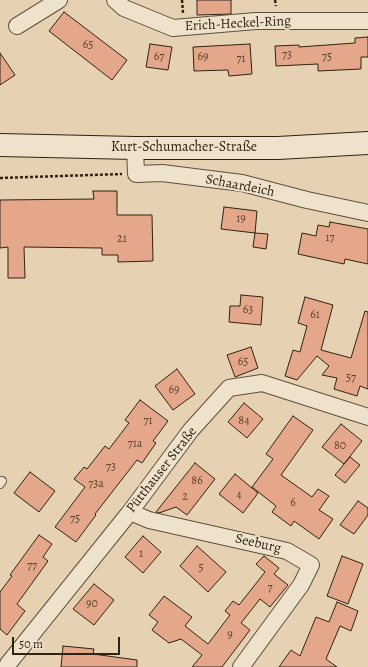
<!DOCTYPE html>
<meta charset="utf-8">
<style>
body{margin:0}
#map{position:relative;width:368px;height:667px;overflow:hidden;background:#e6d2b2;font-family:Alegreya,serif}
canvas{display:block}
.scale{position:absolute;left:12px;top:637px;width:108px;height:18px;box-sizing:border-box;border:2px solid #2f2313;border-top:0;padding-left:5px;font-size:12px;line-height:14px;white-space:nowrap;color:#2f2313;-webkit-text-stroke:3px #efe2cd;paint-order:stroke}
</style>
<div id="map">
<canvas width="368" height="667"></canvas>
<div class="scale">50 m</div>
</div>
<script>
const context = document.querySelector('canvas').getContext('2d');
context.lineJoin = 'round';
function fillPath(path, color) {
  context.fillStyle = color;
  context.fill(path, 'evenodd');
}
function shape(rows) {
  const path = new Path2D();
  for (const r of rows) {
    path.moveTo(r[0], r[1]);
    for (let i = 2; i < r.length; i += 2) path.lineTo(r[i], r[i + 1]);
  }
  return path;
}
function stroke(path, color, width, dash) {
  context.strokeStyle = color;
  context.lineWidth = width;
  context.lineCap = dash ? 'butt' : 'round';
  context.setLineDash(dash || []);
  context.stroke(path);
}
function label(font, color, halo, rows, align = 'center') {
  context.font = font + ' Alegreya,serif';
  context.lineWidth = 3.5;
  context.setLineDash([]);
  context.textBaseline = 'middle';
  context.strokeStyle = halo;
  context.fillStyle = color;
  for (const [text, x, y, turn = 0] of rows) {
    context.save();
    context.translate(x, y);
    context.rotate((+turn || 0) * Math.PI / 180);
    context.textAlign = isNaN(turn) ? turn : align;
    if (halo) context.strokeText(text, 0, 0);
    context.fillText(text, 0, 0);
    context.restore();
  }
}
const building = shape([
 [197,0,231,0,231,14,197,15,197,0],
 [64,12,127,60,112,80,49,31,64,12],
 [368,37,368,57,361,57,361,69,318,71,318,64,276,66,275,46,299,45,299,47,355,43,355,38,368,37],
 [150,44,172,47,168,70,146,67,150,44],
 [250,44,252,74,229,76,228,70,194,71,193,47,250,44],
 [0,53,15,75,0,85,0,53],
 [93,191,117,191,117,215,152,215,153,261,118,262,118,255,102,255,102,248,24,247,25,278,8,278,8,247,0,248,0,200,94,199,93,191],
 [224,207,257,211,255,233,221,229,224,207],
 [330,222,368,229,368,264,345,259,344,264,298,254,302,233,316,236,318,225,329,227,330,222],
 [255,233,268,234,266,249,253,247,255,233],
 [241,295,263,297,261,325,229,322,230,306,240,306,241,295],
 [305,297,333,305,321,350,351,358,365,311,368,312,368,389,360,386,357,396,334,389,337,378,322,375,329,366,317,356,297,380,285,376,293,350,300,352,307,326,298,323,305,297],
 [251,347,258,368,235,377,227,355,251,347],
 [177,369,195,394,173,410,155,386,177,369],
 [140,400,168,421,153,441,156,443,142,463,137,460,95,514,96,515,76,542,55,527,85,487,74,479,84,467,87,469,105,446,109,449,129,423,125,420,140,400],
 [244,403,263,419,247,438,228,422,244,403],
 [293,416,313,430,281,475,312,497,318,489,329,496,319,510,333,519,319,539,294,521,291,526,272,512,276,506,252,487,273,459,266,454,293,416],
 [341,424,362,441,344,464,322,447,341,424],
 [350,457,360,465,345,483,335,475,350,457],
 [195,463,215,479,187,515,176,507,159,513,156,512,195,463],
 [30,472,55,491,39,512,14,493,30,472],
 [235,474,258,493,243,513,219,494,235,474],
 [358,501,368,508,368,515,354,534,340,525,358,501],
 [39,535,52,544,43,557,48,561,17,604,25,611,7,635,0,629,0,592,12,576,10,575,39,535],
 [143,536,161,552,143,573,125,557,143,536],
 [197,546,226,572,208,592,180,566,197,546],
 [264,556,279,568,274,574,288,585,270,607,260,599,241,623,250,630,222,667,192,667,202,655,181,639,169,643,152,630,158,622,149,615,164,596,192,617,185,626,208,644,230,615,225,611,233,601,239,605,265,572,256,564,264,556],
 [342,556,363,564,348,604,327,596,342,556],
 [94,584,114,600,94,625,73,609,94,584],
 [337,602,358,611,351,631,340,626,326,659,337,667,279,667,291,650,300,656,316,617,329,622,337,602],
 [63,646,94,649,93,654,137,660,137,667,61,667,63,646]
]);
fillPath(building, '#e4a78a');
stroke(building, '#2f2313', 1);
const service = shape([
 [0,484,2,481]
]);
const minor = shape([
 [115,0,124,8,173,28,256,21,368,21],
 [17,26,59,0],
 [135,148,136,174,162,173,242,183,307,200,368,213],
 [130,512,149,520,287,551,311,565,301,585,241,667],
 [7,667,8,664,130,512,191,430,229,388,262,383,368,417]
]);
const secondary = shape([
 [0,145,135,148,278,148,368,143]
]);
stroke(service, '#5d4f3b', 10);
stroke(minor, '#5d4f3b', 18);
stroke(secondary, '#2f2313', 24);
stroke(shape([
 [182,0,183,13],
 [275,0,276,6],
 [0,178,122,174]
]), '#2f2313', 2.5, [3, 2]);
stroke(service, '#efe2cd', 8);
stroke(minor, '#efe2cd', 16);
stroke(secondary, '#efe2cd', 22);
label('12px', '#5c4431', null, [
 ["65",88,45],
 ["73",287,55],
 ["67",159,57],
 ["69",203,57],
 ["75",327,57],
 ["71",241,59],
 ["19",241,219],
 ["17",330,238],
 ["21",122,239],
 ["63",248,310],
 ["61",315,315],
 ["65",243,362],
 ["57",351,378],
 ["69",174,390],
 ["71",148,421],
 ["84",244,421],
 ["71a",135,444],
 ["80",340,446],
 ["73",111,467],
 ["86",197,481],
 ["73a",96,484],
 ["4",239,495],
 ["2",185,497],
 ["6",293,503],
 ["75",75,519],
 ["1",141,554],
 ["77",32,566],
 ["5",201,568],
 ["7",270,588],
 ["90",92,604],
 ["9",230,635]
]);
label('14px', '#2f2313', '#efe2cd', [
 ["Erich-Heckel-Ring",238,24,-3],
 ["Kurt-Schumacher-Straße",184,148],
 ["Schaardeich",240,186,11],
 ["Pütthauser Straße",162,470,-52],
 ["Seeburg",258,544,13]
]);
</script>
